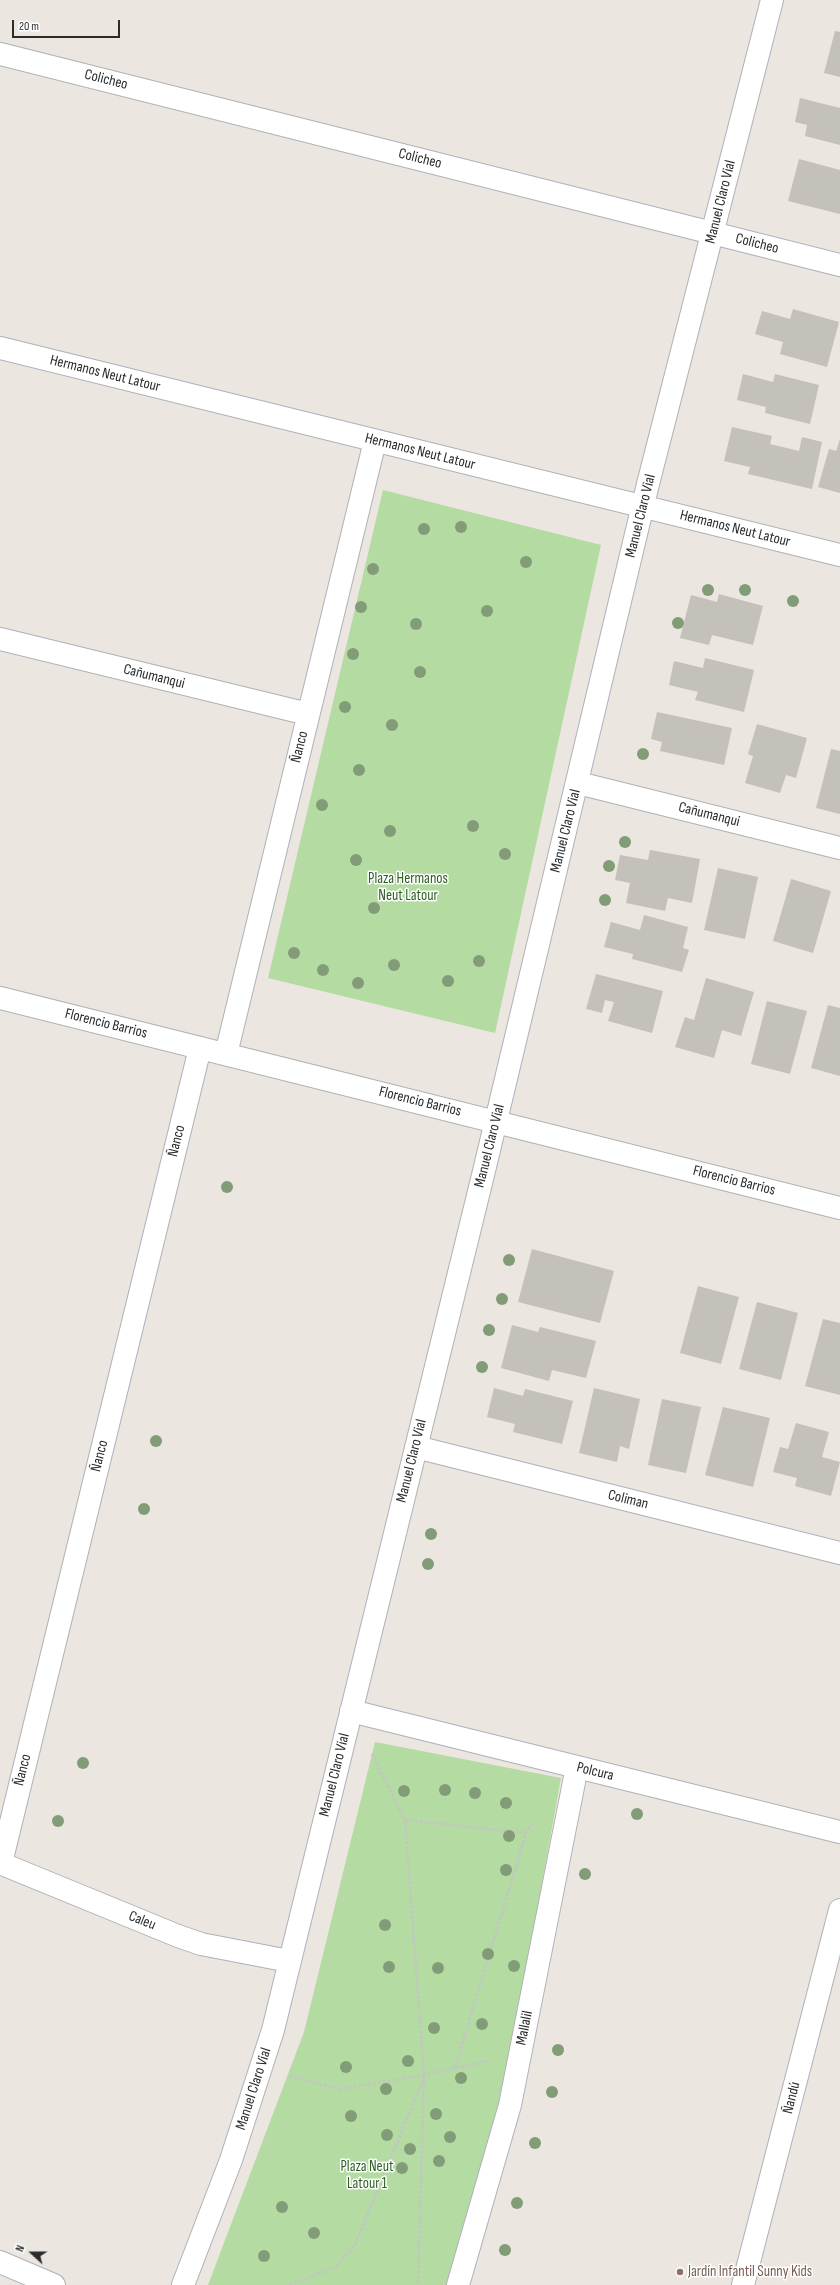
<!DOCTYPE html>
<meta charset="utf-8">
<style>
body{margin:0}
#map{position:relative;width:840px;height:2285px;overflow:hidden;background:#ebe6df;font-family:"Sofia Sans Condensed",sans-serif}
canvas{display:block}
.north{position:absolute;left:12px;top:2233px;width:40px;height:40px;-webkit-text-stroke:3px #fff;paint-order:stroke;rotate:291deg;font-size:11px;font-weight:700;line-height:16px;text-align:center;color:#2b2b2b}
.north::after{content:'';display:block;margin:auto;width:14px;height:18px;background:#2b2b2b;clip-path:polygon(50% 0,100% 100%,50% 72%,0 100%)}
.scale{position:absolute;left:12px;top:20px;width:108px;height:18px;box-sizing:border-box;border:2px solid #2b2b2b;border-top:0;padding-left:5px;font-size:12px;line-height:14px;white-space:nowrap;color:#2b2b2b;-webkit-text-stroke:3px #fff;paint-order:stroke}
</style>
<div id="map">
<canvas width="840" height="2285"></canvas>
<div class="north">N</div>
<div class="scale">20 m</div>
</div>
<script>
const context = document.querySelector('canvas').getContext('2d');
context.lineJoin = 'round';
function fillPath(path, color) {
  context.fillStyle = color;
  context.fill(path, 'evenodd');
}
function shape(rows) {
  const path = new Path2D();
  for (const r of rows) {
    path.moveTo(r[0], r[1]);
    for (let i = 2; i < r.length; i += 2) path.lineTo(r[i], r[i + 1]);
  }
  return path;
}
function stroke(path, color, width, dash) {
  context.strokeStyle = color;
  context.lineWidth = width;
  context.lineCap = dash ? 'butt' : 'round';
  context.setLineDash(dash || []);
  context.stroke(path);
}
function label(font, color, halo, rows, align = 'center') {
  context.font = font + ' "Sofia Sans Condensed",sans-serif';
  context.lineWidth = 3;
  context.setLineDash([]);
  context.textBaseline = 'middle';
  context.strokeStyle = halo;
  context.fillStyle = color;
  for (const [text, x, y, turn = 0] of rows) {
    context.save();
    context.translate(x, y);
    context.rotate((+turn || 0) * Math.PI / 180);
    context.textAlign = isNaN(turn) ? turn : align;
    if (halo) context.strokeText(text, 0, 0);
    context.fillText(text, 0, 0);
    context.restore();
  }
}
fillPath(shape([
 [383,490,601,545,495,1033,268,978],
 [375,1742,561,1778,502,2105,449,2285,208,2285,304,2032]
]), '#b3dba2');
fillPath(shape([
 [835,31,840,32,840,77,824,73],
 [800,98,840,108,840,145,805,136,807,125,795,122],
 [799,159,840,170,840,214,788,201],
 [793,309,839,322,827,367,780,354,783,342,755,334,762,311,790,319],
 [743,374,773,382,775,374,819,385,810,424,765,413,766,407,737,400],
 [732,427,772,436,770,444,799,451,802,437,822,442,812,489,748,474,750,467,724,461],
 [840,439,840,493,818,487,829,449,836,451],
 [719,594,763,606,753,645,712,635,709,645,680,638,691,595,717,602],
 [705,658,754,670,744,712,695,700,698,692,669,685,674,661,703,668],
 [657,712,732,728,724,765,660,751,662,742,651,739],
 [757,724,807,738,796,778,786,775,780,793,745,783,753,756,748,754],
 [831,749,840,751,840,814,816,808],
 [650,850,700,859,692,903,668,898,665,911,626,903,630,883,615,880,620,855,648,860],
 [718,868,758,877,745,939,704,930],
 [791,879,831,891,813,953,773,941],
 [644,915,688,927,683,948,689,950,682,972,632,959,633,954,604,947,611,922,640,930],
 [596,974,663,991,652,1033,608,1021,614,1002,605,1000,602,1013,586,1009],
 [706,978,754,992,741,1036,722,1030,714,1058,675,1047,685,1017,694,1020],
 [767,1001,807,1011,790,1074,751,1064],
 [828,1005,840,1008,840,1076,811,1068],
 [532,1249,614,1271,600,1323,518,1302],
 [698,1286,739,1297,721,1364,680,1353],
 [757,1302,798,1313,781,1380,739,1369],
 [823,1319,840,1323,840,1395,805,1386],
 [512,1325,538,1332,540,1327,596,1341,586,1378,552,1370,549,1381,501,1368],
 [494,1388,523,1396,525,1389,573,1401,562,1444,513,1432,515,1424,487,1417],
 [594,1388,640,1399,629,1449,620,1446,617,1462,579,1453],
 [662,1399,701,1407,686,1473,648,1465],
 [723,1407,770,1418,753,1487,705,1475],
 [796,1423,829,1432,822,1457,840,1462,831,1496,795,1486,797,1478,773,1472,780,1447,788,1449]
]), '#c4c0ba');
const street = shape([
 [0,54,840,265],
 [0,348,840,555],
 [0,639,308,714],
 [578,783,840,848],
 [226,1054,375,441],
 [416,1447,840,1553],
 [351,1711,840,1832],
 [0,1863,178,1936,201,1944,289,1961],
 [1,1863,200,1048],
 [183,2285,231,2160,273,2030,484,1171,648,484,772,0],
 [458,2285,510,2105,577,1767],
 [743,2285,840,1910]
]);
const secondary = shape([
 [0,998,840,1208],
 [0,2262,54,2285]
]);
stroke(street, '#afb0ba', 24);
stroke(secondary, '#afb0ba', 24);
stroke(shape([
 [372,1754,405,1820,424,2075,418,2285],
 [405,1820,526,1833],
 [455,2068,526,1833,533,1823],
 [290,2076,339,2089,424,2075,488,2061],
 [289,2285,336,2267,355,2245,424,2077]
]), '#c4c4c4', 2.5, [3, 2]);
stroke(street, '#fff', 22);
stroke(secondary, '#fff', 22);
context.fillStyle = '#829c78';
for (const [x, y] of [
 [461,527],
 [424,529],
 [526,562],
 [373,569],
 [708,590],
 [745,590],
 [793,601],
 [361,607],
 [487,611],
 [678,623],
 [416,624],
 [353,654],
 [420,672],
 [345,707],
 [392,725],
 [643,754],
 [359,770],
 [322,805],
 [473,826],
 [390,831],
 [625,842],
 [505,854],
 [356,860],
 [609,866],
 [605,900],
 [374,908],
 [294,953],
 [479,961],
 [394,965],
 [323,970],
 [448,981],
 [358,983],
 [227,1187],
 [509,1260],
 [502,1299],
 [489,1330],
 [482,1367],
 [156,1441],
 [144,1509],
 [431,1534],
 [428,1564],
 [83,1763],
 [445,1790],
 [404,1791],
 [475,1793],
 [506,1803],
 [637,1814],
 [58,1821],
 [509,1836],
 [506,1870],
 [585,1874],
 [385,1925],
 [488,1954],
 [514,1966],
 [389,1967],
 [438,1968],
 [482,2024],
 [434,2028],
 [558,2050],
 [408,2061],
 [346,2067],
 [461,2078],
 [386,2089],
 [552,2092],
 [436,2114],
 [351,2116],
 [387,2135],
 [450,2137],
 [535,2143],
 [410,2149],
 [439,2161],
 [402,2168],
 [517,2203],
 [282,2207],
 [314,2233],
 [505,2250],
 [264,2256]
]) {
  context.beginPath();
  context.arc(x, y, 6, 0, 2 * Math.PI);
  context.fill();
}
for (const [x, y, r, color] of [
 [680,2272,4,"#8d6e63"]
]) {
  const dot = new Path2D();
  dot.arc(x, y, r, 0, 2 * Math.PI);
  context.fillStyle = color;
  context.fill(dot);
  stroke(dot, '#fff', 1.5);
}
label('15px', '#2b2b2b', '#fff', [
 ["Colicheo",106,80,14],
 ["Colicheo",420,159,14],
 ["Manuel Claro Vial",721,202,-76],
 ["Colicheo",757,244,14],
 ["Hermanos Neut Latour",105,374,14],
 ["Hermanos Neut Latour",420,452,14],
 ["Manuel Claro Vial",641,516,-76],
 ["Hermanos Neut Latour",735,529,14],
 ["Cañumanqui",154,677,14],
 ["Ñanco",300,747,-76],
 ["Cañumanqui",709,815,14],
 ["Manuel Claro Vial",566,831,-76],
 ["Florencio Barrios",106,1024,14],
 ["Florencio Barrios",420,1102,14],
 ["Ñanco",177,1141,-76],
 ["Manuel Claro Vial",490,1146,-76],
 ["Florencio Barrios",734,1181,14],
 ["Ñanco",100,1456,-76],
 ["Manuel Claro Vial",412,1461,-76],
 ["Coliman",628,1500,14],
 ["Ñanco",23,1770,-76],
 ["Polcura",595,1772,14],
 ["Manuel Claro Vial",335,1775,-76],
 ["Caleu",142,1921,22],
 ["Mallalil",525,2028,-79],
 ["Manuel Claro Vial",254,2089,-72],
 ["Ñandú",792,2098,-76]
]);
label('15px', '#2d6023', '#fff', [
 ["Plaza Hermanos",408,879],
 ["Neut Latour",408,896],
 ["Plaza Neut",367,2167],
 ["Latour 1",367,2184]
]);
label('15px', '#785e54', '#fff', [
 ["Jardín Infantil Sunny Kids",688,2272]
], 'left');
</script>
